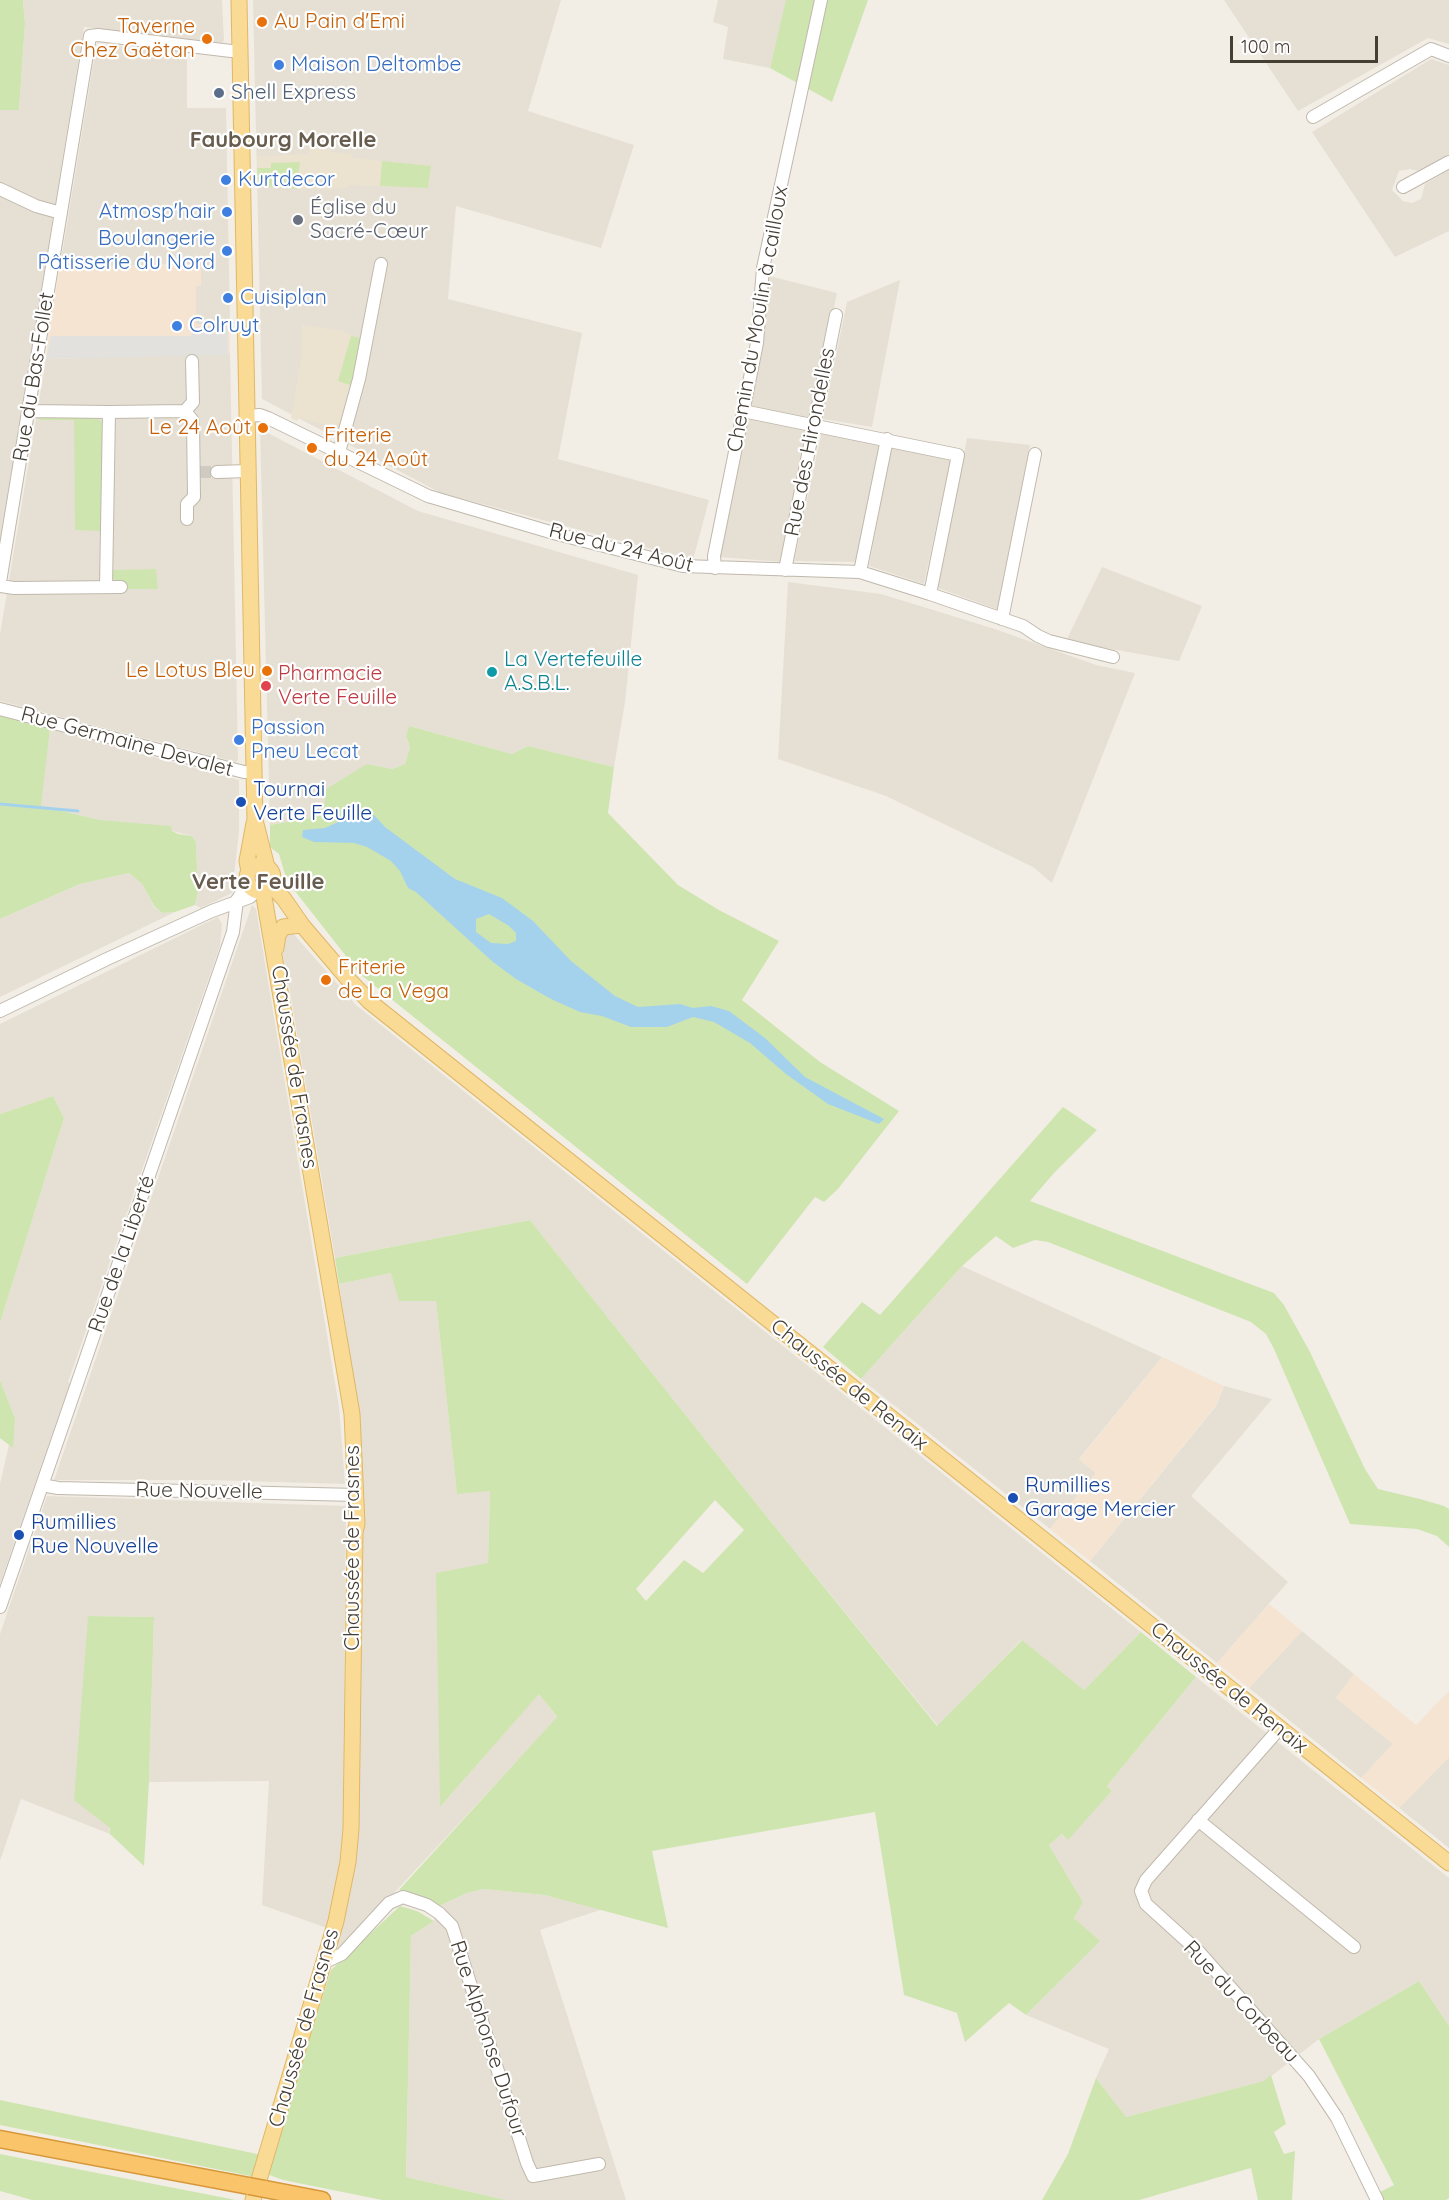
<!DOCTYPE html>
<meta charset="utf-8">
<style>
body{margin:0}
#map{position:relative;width:1449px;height:2200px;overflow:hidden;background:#f2eee6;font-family:Quicksand,sans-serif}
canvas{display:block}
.scale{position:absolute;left:1230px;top:36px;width:148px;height:27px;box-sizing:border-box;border:3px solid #453e35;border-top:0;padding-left:8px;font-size:18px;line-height:21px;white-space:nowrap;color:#453e35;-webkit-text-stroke:4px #fff;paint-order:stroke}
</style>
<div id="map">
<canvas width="1449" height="2200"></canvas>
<div class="scale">100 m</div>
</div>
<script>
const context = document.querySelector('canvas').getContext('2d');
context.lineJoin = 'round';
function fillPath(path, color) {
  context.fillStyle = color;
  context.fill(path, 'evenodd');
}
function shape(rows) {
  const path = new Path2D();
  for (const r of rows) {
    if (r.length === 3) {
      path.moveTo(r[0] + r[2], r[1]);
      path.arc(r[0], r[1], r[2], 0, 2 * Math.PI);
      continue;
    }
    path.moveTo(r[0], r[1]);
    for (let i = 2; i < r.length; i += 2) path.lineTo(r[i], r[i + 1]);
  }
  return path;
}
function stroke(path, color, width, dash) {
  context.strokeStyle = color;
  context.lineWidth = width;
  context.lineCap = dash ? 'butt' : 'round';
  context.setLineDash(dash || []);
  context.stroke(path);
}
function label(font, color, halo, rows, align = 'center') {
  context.font = font + ' Quicksand,sans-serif';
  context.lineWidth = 4.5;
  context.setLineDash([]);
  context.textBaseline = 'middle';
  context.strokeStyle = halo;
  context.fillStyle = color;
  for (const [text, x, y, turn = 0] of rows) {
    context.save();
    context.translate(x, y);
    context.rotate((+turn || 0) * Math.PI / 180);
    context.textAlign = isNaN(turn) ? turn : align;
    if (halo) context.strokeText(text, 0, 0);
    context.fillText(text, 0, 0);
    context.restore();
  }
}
fillPath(shape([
 [23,0,222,0,224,40,222,43,84,27,0,542,0,110,19,110,25,24],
 [253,0,561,0,528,111,634,145,601,248,456,206,448,299,582,333,558,459,709,500,693,560,441,493,262,399],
 [718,0,787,0,770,68,723,59,728,27,713,22],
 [1224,0,1449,0,1449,44,1428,38,1298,111],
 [102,44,187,54,187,108,226,108,230,324,196,324,196,286,200,286,191,264,60,267,94,59],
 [1431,59,1449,65,1449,154,1419,171,1410,169,1399,171,1392,190,1403,201,1412,203,1421,199,1425,184,1449,170,1449,231,1395,257,1312,132],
 [765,275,837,293,781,562,720,557,763,341],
 [900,280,872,427,823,419,847,302],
 [230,353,238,760,236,762,0,701,0,634,46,359],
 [260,429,418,511,638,575,625,702,614,767,528,746,512,754,409,726,406,736,410,747,405,764,392,769,367,764,324,815,270,825],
 [822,430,879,444,856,562,794,561],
 [967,438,1030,445,999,610,938,588],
 [891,446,951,457,924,584,869,566],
 [1102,567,1202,606,1179,661,1066,641],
 [788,582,881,594,995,629,1096,665,1135,673,1052,883,1033,867,886,796,778,759],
 [50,729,239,780,239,832,232,893,201,908,195,905,198,892,196,842,192,836,172,831,100,820,40,806],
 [129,873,142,884,154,907,162,913,175,912,0,997,0,919,80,884],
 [252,905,256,909,339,1407,345,1484,208,1480,54,1480],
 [218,917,222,924,220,946,68,1382,70,1383,0,1584,0,1484,15,1418,0,1380,0,1323,64,1118,53,1096,0,1114,0,1024],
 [290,930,356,1005,1141,1632,1084,1690,1021,1640,938,1726,763,1512,530,1220,335,1258,289,986,281,946,283,932],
 [962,1266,1162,1357,1079,1459,1096,1473,1050,1529,861,1379],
 [391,1273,436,1300,457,1493,490,1490,488,1564,441,1806,539,1693,557,1718,341,1950,334,1947,351,1885,356,1851,358,1408,339,1284],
 [1224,1386,1272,1399,1191,1496,1288,1582,1217,1663,1090,1561,1216,1406],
 [47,1496,346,1506,343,1831,337,1885,327,1928,262,1905,269,1781,149,1782,154,1617,88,1616,110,1834,21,1799,0,1861,0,1634],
 [1302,1631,1354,1674,1336,1698,1393,1744,1361,1778,1249,1688],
 [1196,1677,1449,1878,1449,2026,1419,1981,1319,2039,1265,2081,1126,2117,1096,2078,1109,2049,1026,2015,1099,1941,1074,1918,1083,1902,1049,1845,1062,1834,1067,1839,1112,1791,1107,1786],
 [1449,1757,1449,1848,1399,1808],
 [484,1889,545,1895,603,1909,540,1930,626,2200,506,2200,406,2177,411,1936,434,1921,439,1906,467,1893]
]), '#e6e0d4');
fillPath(shape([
 [201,265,201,286,196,286,196,324,230,324,230,353,46,359,49,329,60,267],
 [1162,1357,1224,1386,1216,1405,1090,1561,1050,1529,1096,1473,1079,1460],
 [1269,1604,1302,1631,1249,1688,1217,1663],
 [1354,1674,1416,1725,1449,1691,1449,1757,1399,1808,1361,1778,1393,1744,1336,1698]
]), '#f4e4d1');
fillPath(shape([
 [309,145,325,146,325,149,330,150,331,152,352,154,352,158,431,166,428,188,348,185,347,188,297,189,263,186,258,181,257,156,309,154],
 [302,325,343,331,353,337,362,338,341,429,299,418,297,421,291,418,301,361]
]), '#ebe2d0');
fillPath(shape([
 [0,0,23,0,25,24,19,110,0,110],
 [786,0,868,0,832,102,770,68],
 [382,161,431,166,428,188,380,186],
 [300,162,297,189,263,186,258,181,257,168,271,168,271,163],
 [351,336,362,338,353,386,338,381],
 [91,415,101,421,105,433,102,437,101,517,104,522,101,531,75,530,74,420,41,420,38,418],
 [156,569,158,589,123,589,112,577,112,570],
 [0,715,50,729,41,806,100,820,171,826,172,831,178,834,192,836,196,842,198,892,195,905,175,912,162,913,154,906,142,884,129,873,80,884,0,919],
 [409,726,512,754,528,746,614,767,608,813,678,885,719,910,779,941,742,1000,820,1062,899,1111,838,1189,824,1202,815,1197,747,1284,360,974,287,881,279,854,270,847,270,825,324,815,326,789,367,764,392,769,405,764,410,747,406,736],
 [53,1096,64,1118,0,1323,0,1114],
 [1063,1107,1097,1130,1054,1173,1030,1201,1274,1293,1284,1305,1310,1352,1365,1469,1378,1489,1420,1499,1444,1506,1449,1509,1449,1547,1437,1536,1417,1529,1350,1524,1274,1349,1266,1334,1251,1322,1048,1242,1035,1240,1013,1248,996,1236,962,1266,861,1379,823,1347,862,1302,880,1315],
 [530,1220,763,1512,937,1726,1022,1640,1084,1690,1141,1632,1196,1677,1107,1786,1112,1791,1068,1840,1062,1834,1049,1845,1083,1902,1074,1918,1100,1941,1026,2015,1009,2003,965,2042,957,2013,904,1995,875,1812,652,1851,668,1928,545,1895,484,1889,467,1893,439,1906,399,1890,557,1717,539,1694,440,1807,436,1573,488,1563,490,1491,457,1494,436,1301,399,1301,391,1273,339,1284,335,1258],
 [715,1500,744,1530,703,1573,684,1560,646,1601,636,1589],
 [0,1380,15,1418,13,1448,0,1438],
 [88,1616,154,1617,149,1782,144,1866,110,1834,110,1828,74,1800],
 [400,1906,417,1911,434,1921,411,1936,406,2177,506,2200,382,2200,283,2180,267,2174,331,1970],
 [1419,1981,1449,2026,1449,2198,1446,2200,1376,2200,1374,2195,1394,2185,1319,2039],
 [1271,2075,1286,2124,1274,2132,1284,2154,1295,2151,1292,2200,1258,2200,1251,2168,1139,2200,1042,2200,1068,2154,1096,2078,1126,2117,1264,2081],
 [0,2100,267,2156,260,2178,0,2125],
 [0,2154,236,2200,32,2200,0,2191]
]), '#cfe5b0');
fillPath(shape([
 [228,326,228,355,46,359,51,336,191,336,193,327]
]), '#e3e1de');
fillPath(shape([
 [360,812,374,815,385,827,455,879,502,898,533,921,571,961,615,996,638,1007,680,1004,693,1008,711,1006,729,1011,765,1038,805,1077,884,1119,879,1124,828,1104,786,1074,750,1043,714,1022,693,1017,667,1027,631,1027,602,1016,580,1012,551,999,516,979,493,962,416,892,408,888,400,871,391,861,367,847,354,843,314,842,302,837,303,830,325,828],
 [489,914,509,926,516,933,516,941,508,944,491,943,476,932,476,919]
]), '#a4d2ed');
stroke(shape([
 [0,804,78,811]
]), '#a4d2ed', 3);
stroke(shape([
 [199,472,217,472]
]), '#cfcbc3', 12, [12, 6]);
const minor = shape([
 [1313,117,1431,49,1449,56],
 [1403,187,1449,162],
 [0,189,36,206,61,213],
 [29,411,109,412,185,411],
 [743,411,958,455,930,594],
 [247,416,260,415,268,418,428,496,557,534,683,566,860,572,930,594,1023,626,1038,636,1049,641,1113,657],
 [339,452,359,379,381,264],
 [217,472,248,471],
 [187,519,187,504,194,497,193,421,185,411,193,402,192,361],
 [715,568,714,556,757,343,763,268,821,0],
 [785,570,836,315],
 [860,572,887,439],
 [0,582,90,36,98,35,231,51,240,50],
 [0,586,14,588,121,587],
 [106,587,109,412],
 [1002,619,1035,454],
 [0,709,244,772,254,772],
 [0,1011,107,959,212,911,250,897,256,891],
 [42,1485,58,1488,357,1495],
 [0,1607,233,932,237,900,248,883],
 [1280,1728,1146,1880,1141,1891,1146,1904,1199,1952,1309,2076,1337,2118,1377,2200],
 [1198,1820,1354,1947],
 [323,1963,342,1954,389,1903,403,1897,427,1905,439,1913,452,1926,527,2163,533,2176,599,2164]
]);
const major = shape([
 [239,0,255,820,267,867],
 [260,878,13],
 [249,871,247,861,254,823],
 [271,885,284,899,302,925,348,979,370,1002,1449,1863],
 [276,948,278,935,283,927,302,925],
 [253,2200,336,1921,348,1862,351,1829,355,1532,357,1524,352,1414,263,891]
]);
const highway = shape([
 [0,2139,249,2186],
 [265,2189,322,2200]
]);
stroke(minor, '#c0b8ac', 14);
stroke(major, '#dfb767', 17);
stroke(highway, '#d8983a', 19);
stroke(minor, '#fff', 12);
stroke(major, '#fadb96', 15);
stroke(highway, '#f9c46a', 16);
const highwayBridge = shape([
 [249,2186,265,2189]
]);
stroke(highwayBridge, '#d8983a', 19, []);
stroke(highwayBridge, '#f9c46a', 16);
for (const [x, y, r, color] of [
 [262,22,6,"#e8710a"],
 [207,39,6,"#e8710a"],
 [279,65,6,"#3f7fe0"],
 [219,93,6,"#5c6f8a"],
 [226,180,6,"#3f7fe0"],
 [227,212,6,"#3f7fe0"],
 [298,220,6,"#6b7280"],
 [227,251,6,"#3f7fe0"],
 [228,298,6,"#3f7fe0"],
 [177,326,6,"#3f7fe0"],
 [263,428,6,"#e8710a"],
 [312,448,6,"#e8710a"],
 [267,671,6,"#e8710a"],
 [492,672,6,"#0f9aa8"],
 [266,686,6,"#e0444e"],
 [239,740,6,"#3f7fe0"],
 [241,802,6,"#1a4fb4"],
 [326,980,6,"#e8710a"],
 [1013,1498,6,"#1a4fb4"],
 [19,1535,6,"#1a4fb4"]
]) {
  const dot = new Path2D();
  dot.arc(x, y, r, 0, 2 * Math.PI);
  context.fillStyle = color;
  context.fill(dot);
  stroke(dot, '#fff', 2);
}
label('21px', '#c56008', '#fff', [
 ["Au Pain d'Emi",274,22],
 ["Taverne",195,27,"right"],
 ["Chez Gaëtan",195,51,"right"],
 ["Le 24 Août",251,428,"right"],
 ["Friterie",324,436],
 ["du 24 Août",324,460],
 ["Le Lotus Bleu",255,671,"right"],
 ["Friterie",338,968],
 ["de La Vega",338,992]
], 'left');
label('21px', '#366cbe', '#fff', [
 ["Maison Deltombe",291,65],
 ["Kurtdecor",238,180],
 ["Atmosp'hair",215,212,"right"],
 ["Boulangerie",215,239,"right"],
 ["Pâtisserie du Nord",215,263,"right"],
 ["Cuisiplan",240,298],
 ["Colruyt",189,326],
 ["Passion",251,728],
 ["Pneu Lecat",251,752]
], 'left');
label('21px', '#4e5e75', '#fff', [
 ["Shell Express",231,93]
], 'left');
label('21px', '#5b616d', '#fff', [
 ["Église du",310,208],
 ["Sacré-Cœur",310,232]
], 'left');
label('21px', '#453e35', '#fff', [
 ["Chemin du Moulin à cailloux",758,319,-80],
 ["Rue du Bas-Follet",34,377,-81],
 ["Rue des Hirondelles",810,442,-79],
 ["Rue du 24 Août",621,548,14],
 ["Rue Germaine Devalet",127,742,15],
 ["Chaussée de Frasnes",294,1067,81],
 ["Rue de la Liberté",122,1254,-71],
 ["Chaussée de Renaix",849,1385,39],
 ["Rue Nouvelle",199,1491,1],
 ["Chaussée de Frasnes",353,1548,-90],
 ["Chaussée de Renaix",1229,1688,39],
 ["Rue du Corbeau",1241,2002,47],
 ["Chaussée de Frasnes",304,2028,-74],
 ["Rue Alphonse Dufour",488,2039,72]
]);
label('21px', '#0d838f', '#fff', [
 ["La Vertefeuille",504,660],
 ["A.S.B.L.",504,684]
], 'left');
label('21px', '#be3a42', '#fff', [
 ["Pharmacie",278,674],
 ["Verte Feuille",278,698]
], 'left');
label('21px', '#164399', '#fff', [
 ["Tournai",253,790],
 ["Verte Feuille",253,814],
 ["Rumillies",1025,1486],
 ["Garage Mercier",1025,1510],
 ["Rumillies",31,1523],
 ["Rue Nouvelle",31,1547]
], 'left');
label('bold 22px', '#675c4d', '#fff', [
 ["Faubourg Morelle",283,140],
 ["Verte Feuille",258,882]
]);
</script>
